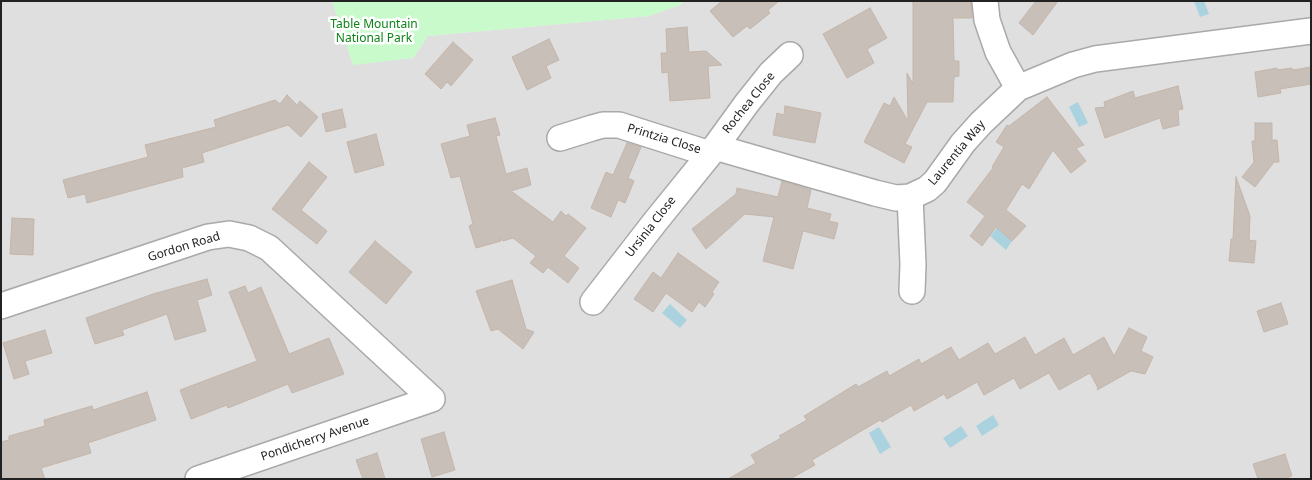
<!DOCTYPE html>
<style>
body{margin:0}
#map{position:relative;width:1312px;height:480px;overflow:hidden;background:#f2efe9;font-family:"Noto Sans",sans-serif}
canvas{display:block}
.frame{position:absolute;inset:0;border:2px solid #222;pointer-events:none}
</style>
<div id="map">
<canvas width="1312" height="480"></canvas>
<div class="frame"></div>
</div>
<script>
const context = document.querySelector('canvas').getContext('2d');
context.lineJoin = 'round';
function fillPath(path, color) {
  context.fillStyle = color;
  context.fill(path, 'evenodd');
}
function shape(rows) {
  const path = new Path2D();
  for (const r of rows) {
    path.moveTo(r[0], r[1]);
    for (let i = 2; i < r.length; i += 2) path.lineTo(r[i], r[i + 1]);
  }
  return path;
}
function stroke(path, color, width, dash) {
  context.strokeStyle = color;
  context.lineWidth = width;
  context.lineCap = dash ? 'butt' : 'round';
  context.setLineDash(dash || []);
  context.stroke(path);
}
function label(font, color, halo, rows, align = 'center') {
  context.font = font + ' "Noto Sans",sans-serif';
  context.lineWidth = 5;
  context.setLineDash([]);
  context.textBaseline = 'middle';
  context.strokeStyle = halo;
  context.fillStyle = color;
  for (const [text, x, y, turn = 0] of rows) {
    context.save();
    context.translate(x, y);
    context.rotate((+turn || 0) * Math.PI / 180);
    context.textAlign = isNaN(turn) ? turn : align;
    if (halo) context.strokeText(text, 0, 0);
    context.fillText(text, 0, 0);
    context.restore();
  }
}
fillPath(shape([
 [1,1,332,1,353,64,413,58,428,36,649,16,680,5,684,1,1311,1,1311,479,1,479]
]), '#e0dfdf');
fillPath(shape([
 [332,1,684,1,680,5,649,16,428,36,413,58,353,65]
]), '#c8facc');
fillPath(shape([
 [1194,1,1204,1,1209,14,1200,17],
 [1078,102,1088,123,1079,127,1069,107],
 [997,228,1012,241,1006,250,990,236],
 [670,304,687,320,680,328,662,313],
 [993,415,999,425,982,436,976,426],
 [961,426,968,436,950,448,943,438],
 [879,427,891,447,880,454,869,433]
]), '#aad3df');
const building = shape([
 [722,1,779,1,768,10,770,13,750,29,747,26,733,37,710,11,722,1],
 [913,1,971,1,972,18,953,18,954,61,959,61,959,76,954,77,953,102,927,102,905,144,912,147,904,163,864,142,884,103,890,106,894,97,908,121,907,73,913,84,913,1],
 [1036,1,1058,1,1033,35,1019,23,1036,1],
 [870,8,887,38,867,49,874,63,847,78,823,34,870,8],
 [687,27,689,52,706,51,722,65,708,66,710,98,670,101,668,72,662,73,661,53,667,53,666,29,687,27],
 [549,39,559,60,546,66,551,78,527,90,512,57,549,39],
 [453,42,473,60,451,86,447,82,441,89,425,74,453,42],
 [1311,67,1311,84,1280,89,1281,93,1258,97,1255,72,1277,68,1277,70,1292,68,1293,70,1311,67],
 [1178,86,1183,109,1178,110,1179,125,1163,129,1160,118,1105,138,1095,108,1105,107,1104,102,1133,91,1135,98,1178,86],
 [287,95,297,105,300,101,318,117,301,137,288,125,202,153,204,162,182,168,183,177,87,203,85,194,68,198,63,180,148,157,145,145,216,127,214,120,275,100,280,104,287,95],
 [1047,97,1084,145,1076,148,1086,161,1071,173,1053,150,1029,189,1022,184,1006,210,1026,226,1012,241,996,227,982,246,970,236,985,216,967,202,993,168,992,167,1004,147,996,142,1007,125,1009,126,1047,97],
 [785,106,821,113,815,143,773,135,777,113,784,115,785,106],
 [342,109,346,127,326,132,322,114,342,109],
 [495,118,500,135,496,136,506,174,527,168,531,185,511,191,553,222,561,211,566,216,568,214,586,228,564,256,579,268,568,283,548,267,543,273,530,263,536,256,513,238,503,241,500,238,501,241,476,248,469,226,473,224,460,176,451,178,441,144,470,136,467,125,495,118],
 [1255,123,1272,123,1272,140,1277,140,1279,162,1274,162,1255,187,1242,177,1254,162,1252,141,1255,141,1255,123],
 [376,134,384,165,355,173,347,142,376,134],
 [627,143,641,147,628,178,634,181,625,203,618,200,611,217,591,208,606,172,613,175,627,143],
 [309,162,327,177,301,210,327,231,317,244,272,209,309,162],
 [1236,177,1250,216,1249,240,1256,241,1254,263,1229,261,1231,239,1233,239,1236,177],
 [782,181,811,190,807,208,831,214,829,221,838,223,834,239,803,231,793,269,763,261,774,217,745,214,706,249,692,229,736,194,737,188,778,197,782,181],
 [12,218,34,219,33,255,10,254,12,218],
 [375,241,412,272,386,304,349,272,375,241],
 [678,253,719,282,712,292,714,294,705,307,699,302,692,312,666,293,653,312,634,299,653,272,661,278,678,253],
 [207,279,212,295,197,300,206,331,175,340,167,314,122,330,124,335,95,344,86,318,153,294,207,279],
 [512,280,526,329,534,332,523,349,498,329,491,331,476,291,512,280],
 [245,286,248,293,261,287,289,354,329,338,344,374,292,393,288,384,228,408,227,405,191,419,180,390,257,361,229,292,245,286],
 [1281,303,1288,324,1264,332,1257,311,1281,303],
 [1129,328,1147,337,1141,351,1153,357,1145,374,1131,371,1097,390,1098,388,1090,373,1059,390,1049,373,1020,389,1014,378,984,395,977,382,947,399,944,394,914,411,911,405,882,422,880,420,812,460,815,465,790,479,728,479,756,463,751,455,781,438,779,436,807,420,804,416,856,384,858,387,887,371,889,376,919,359,921,364,951,347,959,360,988,343,995,354,1025,337,1035,355,1064,338,1073,355,1104,337,1114,356,1129,328],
 [45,330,52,353,25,361,29,374,14,379,3,343,45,330],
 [147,392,156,420,88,443,91,453,41,468,45,479,1,479,1,442,9,440,9,436,45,426,44,420,92,406,93,410,147,392],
 [444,432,455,470,432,477,421,439,444,432],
 [377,453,385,479,363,479,356,460,377,453],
 [1285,454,1292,476,1283,479,1258,479,1253,464,1285,454]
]);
fillPath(building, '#c7bfb8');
stroke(building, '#c4b6ab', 1);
const minor = shape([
 [985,1,987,20,998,52,1018,88],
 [560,138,592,128,603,125,619,125,710,154],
 [715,147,875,193,896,198,910,197,927,189,935,182,963,143,981,123,1018,88,1073,65,1095,59,1311,31],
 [910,197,913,264,912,291],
 [593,302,655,222,710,154,747,103,771,73,790,55],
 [1,306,208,237,229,234,249,238,269,248,432,399,198,479]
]);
stroke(minor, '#a9a9a9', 28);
stroke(minor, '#fff', 25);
label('12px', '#0c8416', '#fff', [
 ["Table Mountain",374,25],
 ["National Park",374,39]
]);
label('12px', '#222', '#fff', [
 ["Rochea Close",749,103,-51],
 ["Printzia Close",664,139,17],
 ["Laurentia Way",957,153,-50],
 ["Ursinia Close",651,227,-52],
 ["Gordon Road",184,247,-17],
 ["Pondicherry Avenue",315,439,-19]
]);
</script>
